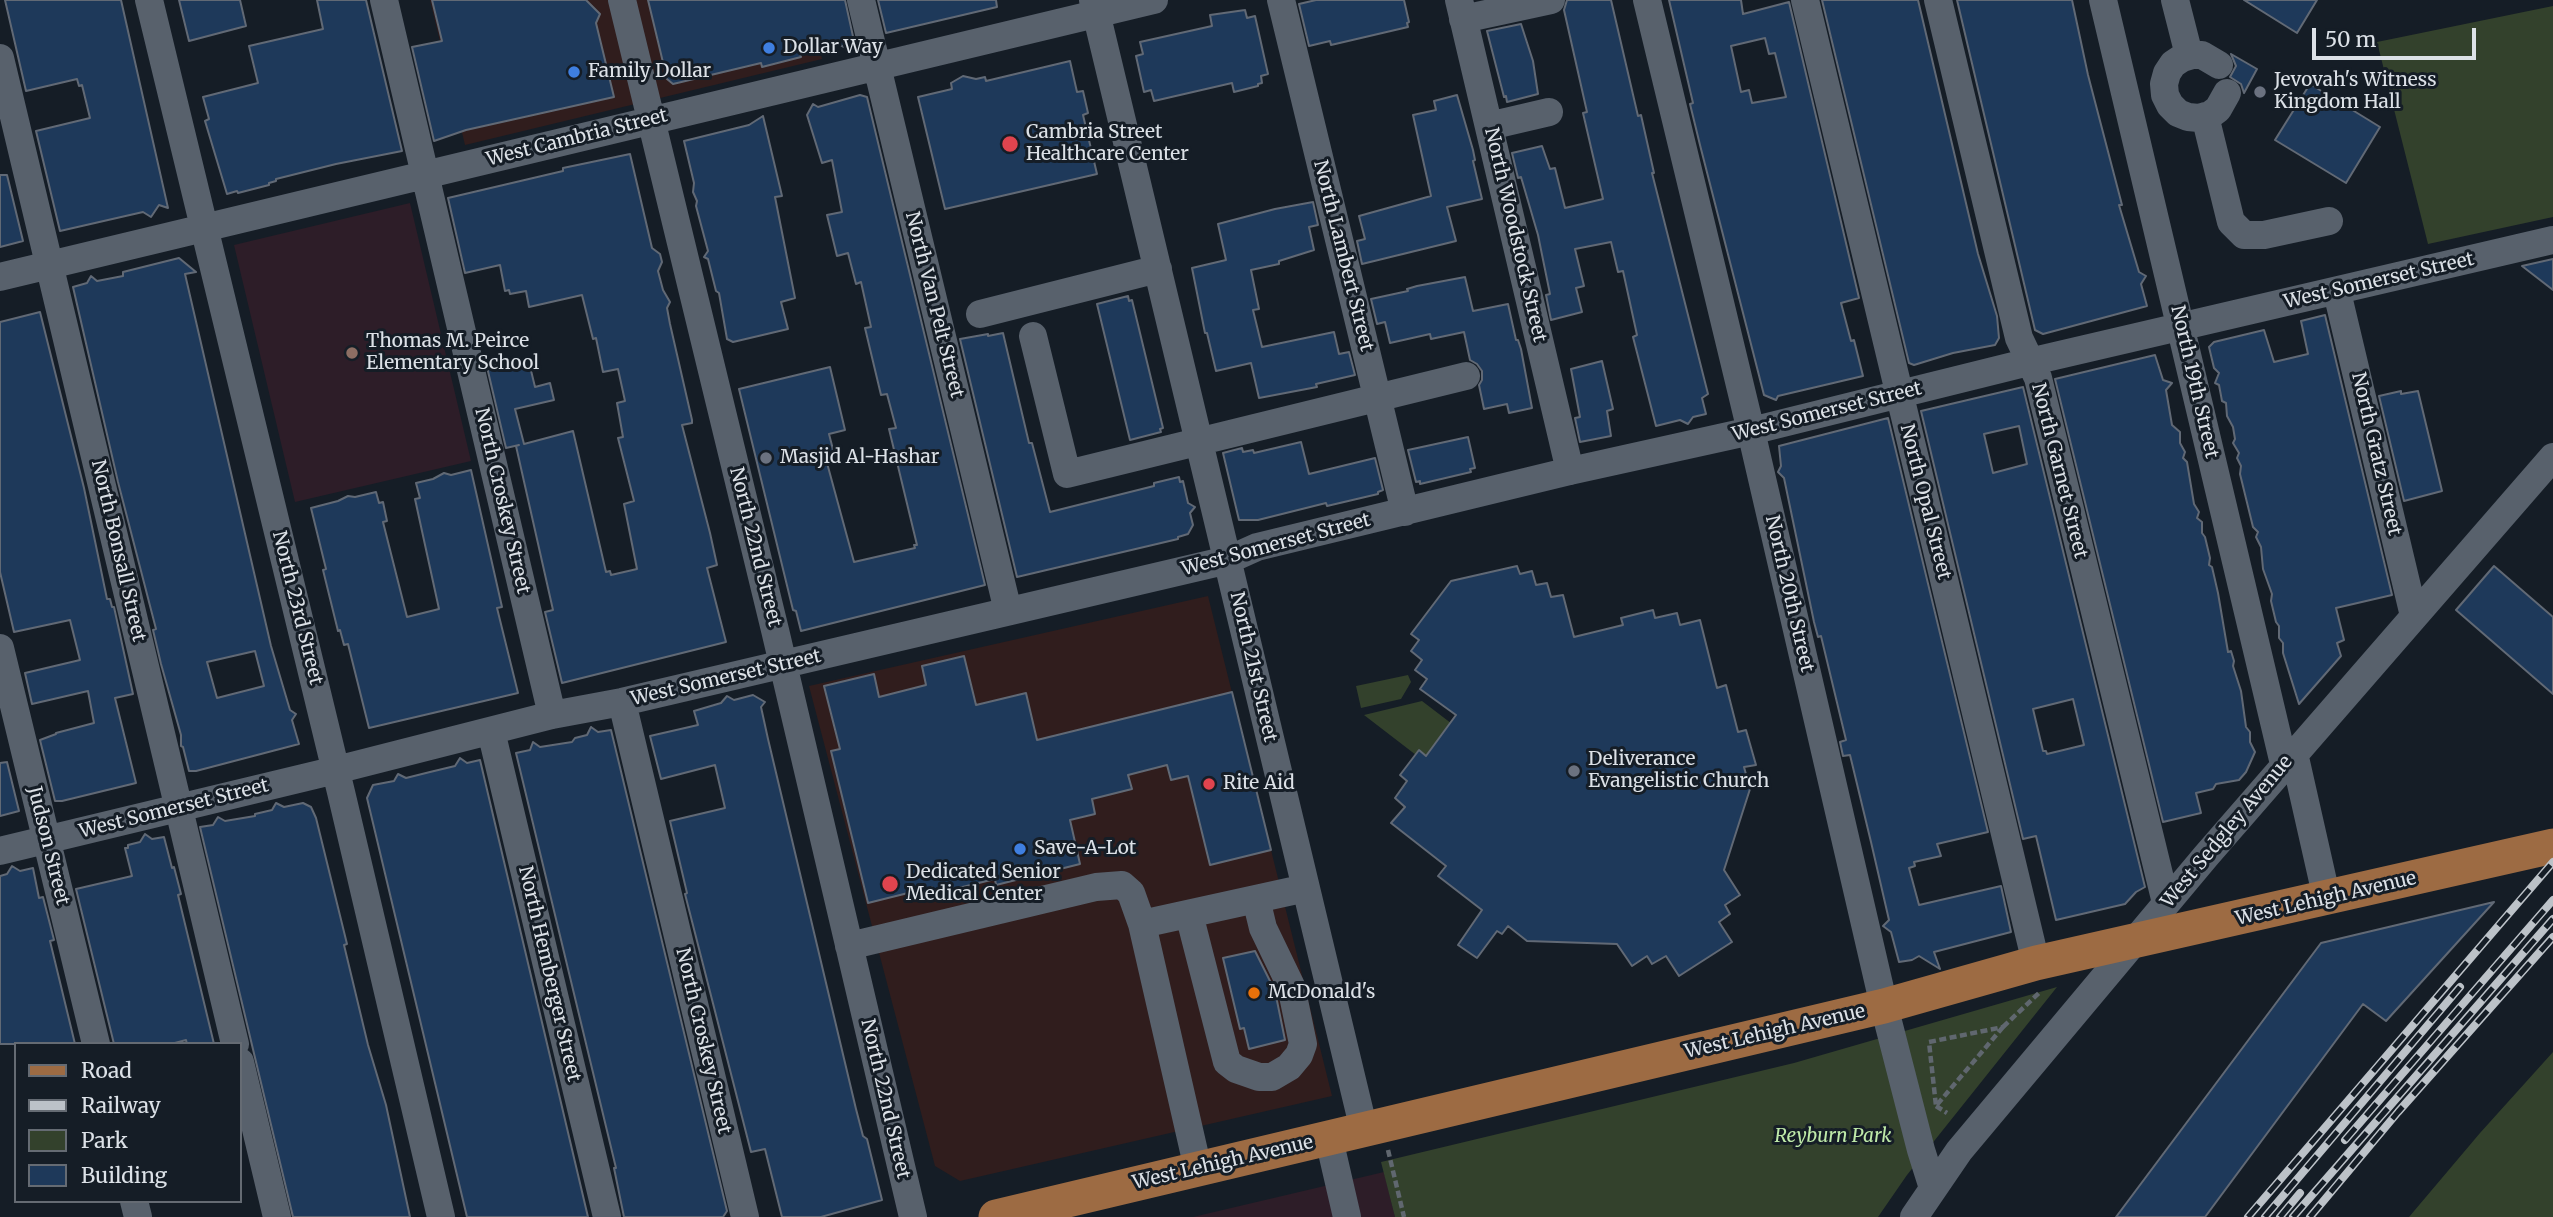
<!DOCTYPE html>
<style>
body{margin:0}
#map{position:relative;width:2553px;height:1217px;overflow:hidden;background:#151d26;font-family:Merriweather,serif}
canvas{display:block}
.legend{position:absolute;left:14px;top:1042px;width:228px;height:161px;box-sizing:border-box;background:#151d26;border:2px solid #656b73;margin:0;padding:9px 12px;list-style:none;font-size:21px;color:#dce1e7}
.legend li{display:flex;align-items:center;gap:14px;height:35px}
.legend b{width:35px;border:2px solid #656b73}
.scale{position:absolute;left:2312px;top:28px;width:164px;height:32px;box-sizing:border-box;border:4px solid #dce1e7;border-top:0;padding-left:9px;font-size:21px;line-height:24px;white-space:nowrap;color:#dce1e7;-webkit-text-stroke:5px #151d26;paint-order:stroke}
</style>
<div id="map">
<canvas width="2553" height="1217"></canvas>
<ul class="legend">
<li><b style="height:9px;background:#9d6b43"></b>Road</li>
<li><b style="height:9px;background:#bcc2c8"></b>Railway</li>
<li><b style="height:19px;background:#33412c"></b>Park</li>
<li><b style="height:19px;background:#1e395a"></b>Building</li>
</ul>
<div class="scale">50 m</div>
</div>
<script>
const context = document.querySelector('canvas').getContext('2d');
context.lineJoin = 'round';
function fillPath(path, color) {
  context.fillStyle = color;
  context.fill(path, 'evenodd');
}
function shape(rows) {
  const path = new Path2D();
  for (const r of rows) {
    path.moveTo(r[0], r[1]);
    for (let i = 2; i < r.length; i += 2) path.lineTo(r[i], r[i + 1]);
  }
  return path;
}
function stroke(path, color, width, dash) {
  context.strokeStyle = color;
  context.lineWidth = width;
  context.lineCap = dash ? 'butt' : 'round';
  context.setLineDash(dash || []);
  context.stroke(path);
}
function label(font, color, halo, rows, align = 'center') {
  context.font = font + ' Merriweather,serif';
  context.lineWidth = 6;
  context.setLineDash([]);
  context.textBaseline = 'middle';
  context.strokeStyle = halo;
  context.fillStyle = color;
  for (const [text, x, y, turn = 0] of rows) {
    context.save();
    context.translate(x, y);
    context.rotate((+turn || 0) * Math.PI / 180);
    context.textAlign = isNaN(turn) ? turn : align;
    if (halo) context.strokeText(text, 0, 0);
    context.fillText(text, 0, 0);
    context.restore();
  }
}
fillPath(shape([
 [430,0,809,0,822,59,465,145],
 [1208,596,1332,1096,960,1181,935,1166,809,686]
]), '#301d1d');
fillPath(shape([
 [410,203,471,461,295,502,234,245],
 [1384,1172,1395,1217,1193,1217]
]), '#2d1d28');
fillPath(shape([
 [2553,6,2553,217,2428,244,2377,42],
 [1408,675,1411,682,1401,699,1361,708,1356,686],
 [1422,701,1460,730,1426,756,1416,755,1364,715],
 [2057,987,1907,1175,1878,1217,1395,1217,1381,1162,1794,1063],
 [2553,1052,2553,1217,2409,1217,2480,1133]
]), '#33412c');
const building = shape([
 [5,0,121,0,168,208,159,205,151,217,143,212,60,231,36,131,90,118,82,85,79,86,77,79,26,91,5,0],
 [179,0,240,0,246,26,189,41,179,0],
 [317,0,366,0,402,151,336,164,276,179,276,181,269,183,269,185,238,193,237,191,227,194,205,121,209,119,203,97,258,83,249,46,323,29,317,0],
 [432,0,586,0,600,14,596,23,614,97,466,130,434,141,412,47,442,41,432,0],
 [648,0,845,0,854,41,846,48,838,44,833,49,822,48,800,53,801,57,762,67,761,63,673,84,667,79,648,0],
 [878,0,996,0,997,7,886,33,878,0],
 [1316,0,1404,0,1409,22,1407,23,1408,27,1331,45,1330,41,1309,46,1299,4,1316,0],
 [1567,0,1611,0,1638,116,1641,115,1654,173,1652,173,1708,394,1702,398,1706,414,1693,417,1688,424,1680,420,1656,426,1633,337,1637,335,1623,271,1618,272,1611,242,1575,249,1584,286,1576,288,1582,312,1551,320,1546,295,1550,294,1538,235,1521,177,1518,178,1512,153,1542,146,1550,169,1555,168,1565,208,1603,199,1583,113,1587,112,1564,10,1567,0],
 [1669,0,1741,0,1743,14,1789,2,1859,298,1841,303,1851,341,1854,340,1863,376,1778,396,1776,400,1764,395,1700,145,1690,104,1693,103,1669,0],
 [1765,38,1769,54,1775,53,1786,97,1752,103,1749,90,1741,92,1731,46,1765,38],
 [1822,0,1918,0,1978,254,1997,316,1999,338,1995,345,1953,353,1914,365,1909,363,1822,0],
 [1957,0,2072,0,2088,75,2122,205,2119,205,2139,272,2146,276,2141,284,2147,306,2043,334,2035,330,1957,0],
 [2244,0,2317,0,2297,33,2244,0],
 [1245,10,1247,18,1255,16,1268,74,1261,76,1262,83,1258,84,1258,86,1234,92,1232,83,1154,101,1151,90,1144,92,1136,56,1143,54,1140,42,1212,26,1210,15,1245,10],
 [1521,24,1533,61,1538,94,1507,102,1506,96,1504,97,1487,31,1521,24],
 [2231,54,2257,69,2244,93,2241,84,2230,77,2236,66,2231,54],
 [1070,61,1077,92,1083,91,1088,113,1083,115,1097,174,945,209,918,97,952,89,951,83,963,76,976,79,985,77,986,81,1070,61],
 [2310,84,2380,127,2346,183,2275,140,2310,84],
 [860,95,867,97,985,585,801,631,796,611,793,610,739,389,830,367,845,430,829,434,836,461,827,463,854,562,915,548,914,545,917,545,889,429,896,428,887,394,881,395,865,328,871,327,861,282,856,284,848,253,837,256,827,215,842,212,832,160,822,163,807,115,813,104,818,107,860,95],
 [1457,95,1473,150,1475,160,1473,161,1482,199,1447,207,1456,241,1362,264,1357,241,1365,239,1359,216,1431,196,1413,115,1436,110,1434,101,1457,95],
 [763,116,782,196,775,197,795,298,781,302,788,329,733,342,727,339,719,293,716,291,708,259,704,257,708,251,696,206,697,201,693,192,694,183,684,141,749,125,763,116],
 [630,154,652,248,660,254,662,262,658,271,663,290,670,302,667,308,670,324,692,420,692,423,682,425,710,533,717,565,707,568,726,642,562,683,545,612,553,610,516,446,519,445,506,448,487,367,528,358,535,387,550,383,554,400,515,409,524,444,573,431,606,572,610,571,611,575,637,569,624,504,634,501,618,438,623,437,617,403,625,401,618,369,603,372,596,338,593,339,582,295,529,307,526,291,510,294,509,290,505,291,500,265,465,273,448,198,563,171,563,168,630,154],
 [0,175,7,175,23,241,0,247,0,175],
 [1313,202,1318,225,1309,227,1314,250,1279,261,1279,264,1251,270,1259,309,1253,310,1262,347,1334,332,1339,354,1349,352,1355,375,1316,384,1317,387,1259,398,1251,363,1216,371,1207,333,1205,333,1192,268,1226,260,1218,224,1275,209,1313,202],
 [179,258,196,272,185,274,271,646,290,710,296,714,292,720,299,744,196,771,189,771,183,747,181,746,181,735,161,664,153,630,156,629,118,482,73,287,87,283,91,276,97,281,123,276,123,272,179,258],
 [255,651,264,686,217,698,207,662,255,651],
 [2553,259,2553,290,2522,266,2553,259],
 [1465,277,1473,311,1508,304,1516,340,1518,340,1521,349,1532,408,1509,413,1507,404,1484,409,1479,385,1482,380,1482,371,1477,364,1470,360,1464,332,1431,339,1430,334,1390,343,1385,322,1377,324,1371,299,1408,291,1407,289,1417,286,1465,277],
 [1128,296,1129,301,1132,300,1163,428,1160,429,1161,432,1130,440,1097,304,1128,296],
 [40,312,84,488,107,599,110,599,112,607,114,607,133,694,115,698,136,783,62,801,55,801,40,740,56,734,56,733,94,723,88,691,32,704,25,673,80,660,70,620,14,632,0,572,0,322,40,312],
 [2325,315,2392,595,2336,608,2344,640,2337,643,2341,656,2299,704,2283,653,2283,643,2279,638,2279,626,2276,622,2271,601,2272,594,2263,569,2261,547,2256,537,2258,532,2253,527,2240,474,2241,466,2237,458,2239,453,2233,443,2235,439,2233,427,2227,416,2226,403,2222,401,2219,385,2215,383,2219,373,2214,368,2209,347,2214,342,2264,330,2274,362,2308,354,2301,321,2325,315],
 [1003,333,1029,443,1032,443,1050,512,1154,486,1154,483,1179,477,1180,482,1183,481,1188,503,1195,507,1190,513,1193,525,1188,534,1178,537,1178,539,1017,577,960,339,988,334,988,336,1003,333],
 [2155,355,2163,380,2172,383,2166,390,2172,425,2180,432,2180,443,2185,452,2183,458,2187,462,2194,504,2199,512,2197,518,2202,522,2202,533,2205,537,2210,558,2209,565,2212,567,2218,593,2228,652,2231,651,2234,661,2233,666,2241,691,2246,727,2250,732,2250,742,2255,752,2246,772,2239,780,2216,784,2213,789,2196,793,2201,813,2163,822,2055,379,2155,355],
 [1602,361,1613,409,1607,411,1611,436,1580,442,1575,418,1580,417,1571,369,1602,361],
 [2023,387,2145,887,2136,892,2125,904,2056,920,2036,836,2023,839,1921,411,2023,387],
 [2019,426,2027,464,1993,473,1984,434,2019,426],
 [2073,699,2084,745,2047,754,2046,751,2043,751,2033,709,2073,699],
 [2401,391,2401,394,2418,391,2442,491,2404,501,2379,396,2401,391],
 [1888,418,1988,832,1937,844,1941,856,1914,862,1915,866,1909,868,1919,905,2001,886,2011,932,1934,952,1940,969,1919,956,1912,960,1899,962,1891,932,1883,926,1889,920,1871,842,1850,755,1843,756,1840,742,1846,740,1821,636,1818,637,1814,622,1784,478,1778,472,1781,466,1779,446,1888,418],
 [1468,437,1475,468,1470,469,1471,472,1420,484,1420,481,1416,482,1408,450,1468,437],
 [1301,442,1309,474,1375,458,1383,490,1378,492,1378,494,1327,506,1326,503,1258,520,1239,520,1223,453,1242,448,1243,452,1253,450,1254,453,1301,442],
 [471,470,502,607,497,608,518,693,369,728,348,644,344,645,340,630,338,631,323,570,326,569,311,508,338,501,348,496,355,497,376,492,379,503,383,502,387,521,383,522,407,617,439,609,415,499,420,498,416,483,433,479,444,473,451,475,471,470],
 [1517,566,1520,574,1532,571,1536,585,1547,583,1551,597,1563,595,1574,637,1623,625,1621,618,1653,610,1655,618,1677,613,1680,625,1700,620,1717,688,1726,685,1738,732,1746,730,1756,765,1744,767,1750,789,1724,870,1740,895,1725,905,1730,914,1719,922,1732,942,1679,976,1666,956,1652,964,1647,956,1632,966,1617,944,1527,941,1508,926,1502,934,1497,931,1477,958,1458,945,1482,910,1438,876,1446,866,1391,823,1405,807,1395,798,1407,781,1400,775,1419,750,1426,756,1456,715,1420,689,1427,679,1415,670,1422,660,1411,651,1419,640,1411,634,1451,581,1517,566],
 [2494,566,2553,617,2553,694,2456,610,2494,566],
 [964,656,976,705,1026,693,1037,740,1232,692,1271,850,1210,865,1188,776,1171,780,1167,765,1128,775,1132,789,1092,799,1095,814,1070,820,1080,864,996,885,995,879,934,894,932,887,868,903,831,751,840,749,824,686,874,674,879,697,926,685,922,666,964,656],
 [753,695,765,702,761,707,768,739,856,1109,863,1136,867,1139,882,1200,821,1217,782,1217,765,1149,751,1152,685,894,687,893,670,821,725,808,715,765,661,779,650,736,698,725,694,711,721,703,727,696,734,700,753,695],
 [591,727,598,732,611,730,727,1211,723,1217,624,1217,614,1168,616,1168,516,753,530,750,533,742,540,747,572,742,575,738,587,735,591,727],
 [460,758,467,763,480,760,588,1217,467,1217,367,798,373,785,394,781,398,774,406,778,430,772,455,766,460,758],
 [7,762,19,811,0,816,0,763,7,762],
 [276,803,284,807,303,803,311,807,316,818,347,944,344,945,368,1045,386,1105,410,1217,293,1217,200,827,213,825,218,817,225,821,255,816,255,814,272,810,276,803],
 [145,834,152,839,164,837,172,868,174,867,181,894,178,895,214,1044,187,1044,186,1040,171,1044,114,1044,76,889,132,876,125,848,128,848,128,845,140,842,145,834],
 [12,866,20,871,33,868,39,898,43,897,54,940,50,941,75,1044,0,1044,0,876,7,874,12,866],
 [2494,902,2386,1021,2363,1004,2205,1217,2116,1217,2321,943,2494,902],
 [1255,951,1275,991,1285,1040,1249,1049,1244,1028,1240,1029,1223,958,1255,951]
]);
fillPath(building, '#1e395a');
stroke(building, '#616975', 2);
stroke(shape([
 [2003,1027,1936,1106,1929,1042,2003,1027],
 [2003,1027,2040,992],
 [1936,1106,1947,1113],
 [1388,1150,1404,1217]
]), '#60676f', 4.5, [7, 3.5]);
stroke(shape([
 [149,0,341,792,441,1217],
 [384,0,552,715],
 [622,0,775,630,913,1217],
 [861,0,1008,611],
 [1093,0,1364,1130],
 [1281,0,1405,512],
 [1459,0,1570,471],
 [1647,0,1751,431,1884,1006,1921,1150,1933,1188],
 [1805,0,2036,963],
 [1938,0,2019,338,2038,378,2166,903],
 [2103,0,2284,764],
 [2175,0,2189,55],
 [1463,19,1551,0],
 [0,58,235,1044],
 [2219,65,2202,55,2192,55,2182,58,2173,64,2167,73,2164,84,2165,95,2170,105,2178,113,2188,117,2199,118,2210,115,2218,109,2227,93],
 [2205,116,2231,222,2244,235,2264,235,2329,221],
 [1489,126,1549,112],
 [0,277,1154,0],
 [2337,292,2414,616],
 [980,314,1158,269],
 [1033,336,1067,474,1466,376],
 [0,648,96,1044],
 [622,702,745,1217],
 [491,731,607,1217],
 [2294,753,2327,899],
 [0,851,336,770,552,715,622,702,1228,560,1257,547,1570,471,1751,431,2029,362,2553,240],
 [1189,914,1227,1062,1236,1069,1259,1077,1272,1077,1289,1067,1299,1055,1303,1044,1291,986,1263,928,1256,899],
 [1142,924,1306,888],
 [849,946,1096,887,1122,885,1131,893,1142,924,1198,1169],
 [240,1062,277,1217],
 [1329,1139,1347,1217],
 [134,1201,138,1217],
 [1914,1217,1959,1151,2206,856,2553,457]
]), '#58616c', 28);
stroke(shape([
 [996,1217,1884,1006,2036,963,2553,846]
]), '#9d6b43', 35);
const rail = shape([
 [2345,1140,2553,900],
 [2248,1217,2553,862],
 [2265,1217,2460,987],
 [2280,1217,2300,1193],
 [2293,1217,2553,919],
 [2310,1217,2398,1112,2553,937]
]);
stroke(rail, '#bcc2c8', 8);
stroke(rail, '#151d26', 5, [16]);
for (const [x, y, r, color] of [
 [769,48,7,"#3f7fe0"],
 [574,72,7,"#3f7fe0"],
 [2260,92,7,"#6b7280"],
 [1010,144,9,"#e0444e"],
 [352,353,7,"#8d6e63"],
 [766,458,7,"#6b7280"],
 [1574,771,7,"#6b7280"],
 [1209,784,7,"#e0444e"],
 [1020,849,7,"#3f7fe0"],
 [890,884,9,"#e0444e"],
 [1254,993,7,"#e8710a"]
]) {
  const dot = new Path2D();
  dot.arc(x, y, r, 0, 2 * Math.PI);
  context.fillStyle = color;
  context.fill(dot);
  stroke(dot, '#151d26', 2.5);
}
label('19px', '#dce1e7', '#151d26', [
 ["Dollar Way",783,48],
 ["Family Dollar",588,72],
 ["Jevovah's Witness",2274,81],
 ["Kingdom Hall",2274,103],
 ["Cambria Street",1026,133],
 ["Healthcare Center",1026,155],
 ["Thomas M. Peirce",366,342],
 ["Elementary School",366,364],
 ["Masjid Al-Hashar",780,458],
 ["Deliverance",1588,760],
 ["Evangelistic Church",1588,782],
 ["Rite Aid",1223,784],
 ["Save-A-Lot",1034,849],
 ["Dedicated Senior",906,873],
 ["Medical Center",906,895],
 ["McDonald's",1268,993]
], 'left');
label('19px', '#dce1e7', '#151d26', [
 ["West Cambria Street",577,138,-14],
 ["North Woodstock Street",1515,235,77],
 ["North Lambert Street",1343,256,76],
 ["West Somerset Street",2379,281,-13],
 ["North Van Pelt Street",934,305,76],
 ["North 19th Street",2194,382,77],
 ["West Somerset Street",1827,412,-14],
 ["North Gratz Street",2376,454,77],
 ["North Garnet Street",2059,471,76],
 ["North Croskey Street",502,501,77],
 ["North Opal Street",1925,502,76],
 ["West Somerset Street",1276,545,-15],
 ["North 22nd Street",755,547,76],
 ["North Bonsall Street",118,551,77],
 ["North 20th Street",1789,594,77],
 ["North 23rd Street",297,608,76],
 ["North 21st Street",1253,667,77],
 ["West Somerset Street",726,678,-13],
 ["West Somerset Street",174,809,-14],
 ["West Sedgley Avenue",2227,832,-50],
 ["Judson Street",48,846,76],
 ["West Lehigh Avenue",2326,899,-13],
 ["North Hemberger Street",549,974,77],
 ["West Lehigh Avenue",1775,1032,-13],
 ["North Croskey Street",703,1041,77],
 ["North 22nd Street",885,1099,77],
 ["West Lehigh Avenue",1223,1163,-13]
]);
label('italic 19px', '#bfeaa9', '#151d26', [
 ["Reyburn Park",1833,1137]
]);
</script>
